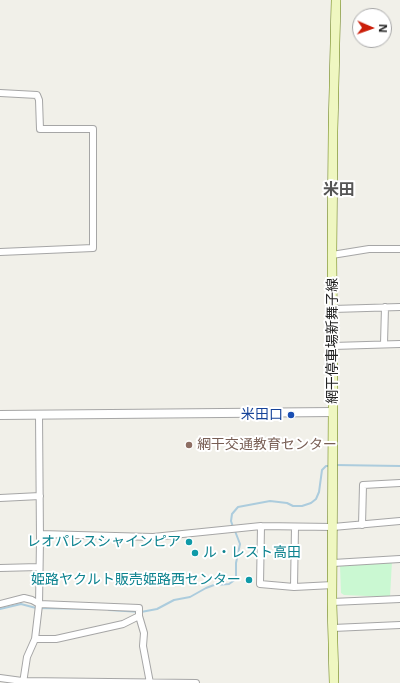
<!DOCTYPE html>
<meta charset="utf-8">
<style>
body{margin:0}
#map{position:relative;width:400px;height:683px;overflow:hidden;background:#f1f0e9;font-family:"Noto Sans",sans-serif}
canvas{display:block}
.north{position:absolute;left:352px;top:8px;width:40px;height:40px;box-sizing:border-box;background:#fff;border:1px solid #a7a7a7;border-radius:50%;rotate:92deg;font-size:11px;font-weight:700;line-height:16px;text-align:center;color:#222}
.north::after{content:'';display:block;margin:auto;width:14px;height:18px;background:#cb1e09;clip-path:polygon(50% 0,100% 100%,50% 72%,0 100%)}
</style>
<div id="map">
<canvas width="400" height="683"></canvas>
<div class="north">N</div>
</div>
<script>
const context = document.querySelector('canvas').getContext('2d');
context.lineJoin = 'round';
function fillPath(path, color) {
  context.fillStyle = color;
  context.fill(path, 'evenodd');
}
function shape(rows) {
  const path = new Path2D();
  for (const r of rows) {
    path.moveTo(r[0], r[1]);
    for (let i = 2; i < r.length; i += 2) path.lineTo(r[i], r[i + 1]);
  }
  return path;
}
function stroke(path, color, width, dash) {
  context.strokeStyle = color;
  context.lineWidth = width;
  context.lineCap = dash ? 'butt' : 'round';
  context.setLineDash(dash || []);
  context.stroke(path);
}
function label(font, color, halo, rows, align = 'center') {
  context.font = font + ' "Noto Sans","Noto Sans JP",sans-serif';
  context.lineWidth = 4;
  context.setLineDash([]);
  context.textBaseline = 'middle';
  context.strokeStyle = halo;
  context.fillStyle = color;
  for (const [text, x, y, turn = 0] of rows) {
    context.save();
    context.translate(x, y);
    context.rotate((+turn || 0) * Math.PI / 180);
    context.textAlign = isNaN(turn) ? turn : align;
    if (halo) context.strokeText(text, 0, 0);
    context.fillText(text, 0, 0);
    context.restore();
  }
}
fillPath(shape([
 [392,561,390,597,344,595,341,593,340,565]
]), '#caf8d2');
stroke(shape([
 [335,465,400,466],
 [233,527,231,521,232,514,238,507,270,501,287,503,293,506,302,506,311,503,316,499,319,492,322,470,326,466,331,466],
 [0,609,21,604,36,608,97,609],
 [109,610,141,612,157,609,174,600,190,597,206,588,214,585,229,584,236,579,236,563,240,544,235,531]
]), '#acccdd', 2);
const minor = shape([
 [0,93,37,95,39,100,40,129,93,129,93,248,0,252],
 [332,255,369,249,400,249],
 [333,309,400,307],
 [384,344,385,307],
 [333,346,400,344],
 [0,498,40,496],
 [362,525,363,485,400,483],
 [40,534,153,537,261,526],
 [333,563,400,559],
 [0,568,39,567],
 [333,585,294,587,260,584,261,526,333,527,400,521],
 [294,587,295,527],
 [332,602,400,599],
 [0,604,24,598,32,600,39,604,139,608,139,616,144,633,143,646,150,683],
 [333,628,400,625],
 [35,639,56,639,123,624,139,616],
 [0,678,22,681,196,683],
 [23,683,27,657,35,639,39,605,40,540,39,415]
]);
const tertiary = shape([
 [0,415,333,412]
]);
const secondary = shape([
 [334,683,332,602,333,406,332,255,333,131,336,0]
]);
stroke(minor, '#a6a6a6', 8);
stroke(tertiary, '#a6a6a6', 10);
stroke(secondary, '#60780a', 10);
stroke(minor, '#fff', 6);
stroke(tertiary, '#fff', 8);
stroke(secondary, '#eff7c1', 9);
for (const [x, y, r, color] of [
 [291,415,4,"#1a4fb4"],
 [189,445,4,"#8d6e63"],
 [189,542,4,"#0f9aa8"],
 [195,553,4,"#0f9aa8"],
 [249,580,4,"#0f9aa8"]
]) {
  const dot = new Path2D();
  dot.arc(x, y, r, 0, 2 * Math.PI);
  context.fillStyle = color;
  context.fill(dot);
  stroke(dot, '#fff', 1.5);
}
label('14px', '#222', '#fff', [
 ["網干停車場新舞子線",333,341,-90]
]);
label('14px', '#164399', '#fff', [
 ["米田口",283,415]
], 'right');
label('14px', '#785e54', '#fff', [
 ["網干交通教育センター",197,445]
], 'left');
label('14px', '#0d838f', '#fff', [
 ["レオパレスシャインピア",181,542],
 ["ル・レスト高田",203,553,"left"],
 ["姫路ヤクルト販売姫路西センター",241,580]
], 'right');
label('bold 16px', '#555', '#fff', [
 ["米田",339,190]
]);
</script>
